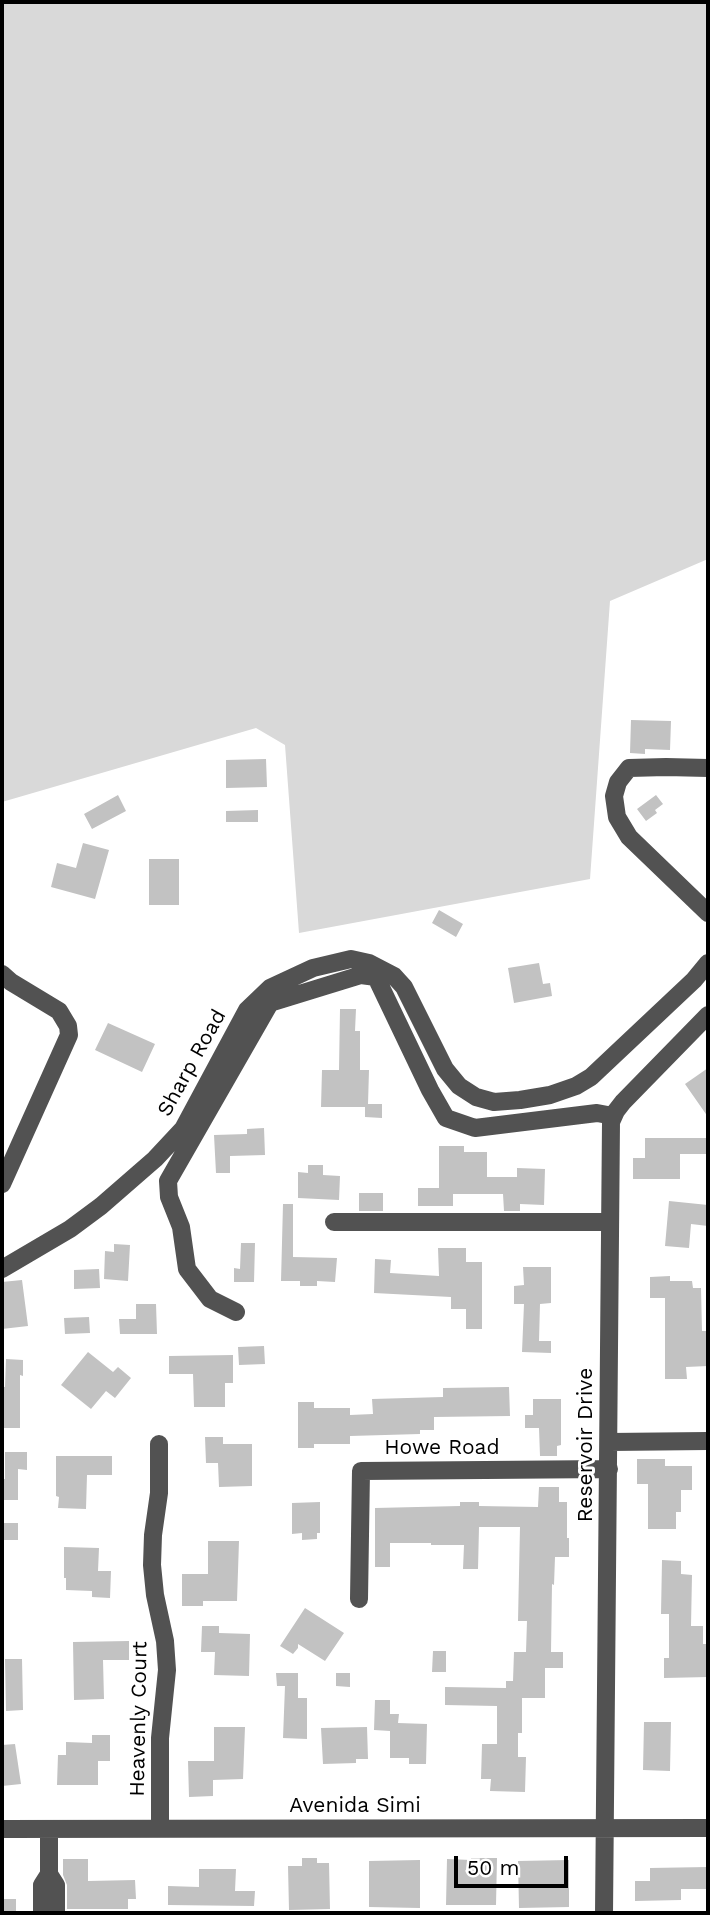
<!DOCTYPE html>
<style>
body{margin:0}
#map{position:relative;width:710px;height:1915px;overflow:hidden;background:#fff;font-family:"Work Sans",sans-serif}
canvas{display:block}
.frame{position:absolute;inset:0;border:4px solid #000;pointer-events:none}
.scale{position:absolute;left:454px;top:1856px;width:114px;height:32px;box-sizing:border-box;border:4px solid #000;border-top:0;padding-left:9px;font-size:21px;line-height:24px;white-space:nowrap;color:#000;-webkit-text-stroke:5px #fff;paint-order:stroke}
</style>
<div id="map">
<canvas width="710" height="1915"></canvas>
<div class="frame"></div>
<div class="scale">50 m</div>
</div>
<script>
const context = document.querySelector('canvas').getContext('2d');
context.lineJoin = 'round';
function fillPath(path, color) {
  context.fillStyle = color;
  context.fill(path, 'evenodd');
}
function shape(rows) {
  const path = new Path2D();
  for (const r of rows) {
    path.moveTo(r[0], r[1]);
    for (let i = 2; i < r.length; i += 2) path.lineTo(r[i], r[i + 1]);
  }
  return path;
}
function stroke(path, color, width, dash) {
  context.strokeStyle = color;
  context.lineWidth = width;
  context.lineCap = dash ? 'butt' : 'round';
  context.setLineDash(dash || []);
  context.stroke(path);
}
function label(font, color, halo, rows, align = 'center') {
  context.font = font + ' "Work Sans",sans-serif';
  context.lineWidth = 6;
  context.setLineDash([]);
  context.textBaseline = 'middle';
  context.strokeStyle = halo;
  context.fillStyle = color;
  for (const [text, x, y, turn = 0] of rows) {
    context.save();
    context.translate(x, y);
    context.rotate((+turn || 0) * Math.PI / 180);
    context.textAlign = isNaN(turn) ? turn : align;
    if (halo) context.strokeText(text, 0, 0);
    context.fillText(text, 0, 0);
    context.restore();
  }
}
fillPath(shape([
 [2,2,708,2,708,559,610,601,590,879,299,933,285,745,256,728,2,802]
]), '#d9d9d9');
fillPath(shape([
 [631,720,671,721,670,750,645,749,645,754,630,753],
 [266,759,267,787,226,788,226,760],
 [118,795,126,811,92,829,84,814],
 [656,795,663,804,655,810,657,813,646,821,637,809],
 [258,810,258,822,226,822,226,811],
 [83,843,109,850,95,899,51,887,57,863,76,868],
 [149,859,179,859,179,905,149,905],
 [439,910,463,924,456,937,432,923],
 [539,963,543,984,550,983,552,996,514,1003,508,968],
 [340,1009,356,1009,355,1031,360,1031,360,1070,369,1070,368,1104,382,1104,382,1118,365,1117,365,1107,321,1107,322,1070,339,1070],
 [108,1023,155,1044,142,1072,95,1050],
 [708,1068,708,1117,685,1084],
 [264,1128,265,1155,230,1156,230,1173,216,1173,214,1135,247,1134,247,1129],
 [645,1138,708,1138,708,1154,680,1154,680,1179,633,1179,633,1158,645,1158],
 [439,1146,464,1146,464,1152,487,1152,487,1177,517,1177,517,1168,545,1169,544,1205,520,1204,520,1211,504,1211,503,1194,453,1194,453,1206,418,1206,418,1188,439,1188],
 [308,1165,323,1165,323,1175,340,1176,339,1200,298,1198,298,1172,308,1173],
 [359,1193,383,1193,383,1211,359,1211],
 [669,1201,708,1205,708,1226,691,1224,689,1248,665,1246],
 [283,1204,293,1204,293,1257,337,1258,335,1282,317,1281,317,1286,300,1286,300,1281,281,1281],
 [241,1243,255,1243,254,1282,234,1282,234,1268,240,1269],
 [114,1244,130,1245,128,1281,104,1279,105,1251,114,1252],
 [438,1248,466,1248,466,1262,482,1262,482,1329,466,1329,466,1309,451,1309,451,1297,374,1293,375,1259,391,1260,390,1273,439,1276],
 [523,1267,551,1267,551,1303,540,1304,539,1341,551,1341,551,1353,522,1352,524,1304,514,1304,514,1286,524,1285],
 [99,1269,100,1288,74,1289,74,1270],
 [670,1276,670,1281,692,1281,693,1288,701,1288,702,1331,708,1331,708,1366,686,1367,687,1379,665,1379,665,1298,650,1298,650,1277],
 [22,1280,28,1326,2,1329,2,1282],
 [136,1304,156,1304,157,1334,120,1334,119,1319,136,1319],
 [89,1317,90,1333,65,1334,64,1318],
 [264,1346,265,1364,239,1365,238,1347],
 [88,1352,113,1372,118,1367,131,1378,115,1398,106,1391,91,1409,61,1385],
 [233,1355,233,1383,225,1383,225,1407,194,1407,193,1374,169,1374,169,1356],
 [6,1359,23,1360,23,1376,20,1375,20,1428,2,1428,2,1387,5,1387],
 [509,1387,510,1416,434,1417,434,1430,420,1430,420,1434,350,1436,350,1444,314,1444,314,1448,298,1448,298,1402,314,1402,314,1408,350,1408,350,1415,373,1414,372,1399,443,1397,443,1388],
 [533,1399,561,1399,561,1445,557,1446,557,1456,540,1456,539,1428,525,1428,525,1415,533,1415],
 [205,1437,223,1437,223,1444,252,1444,252,1486,219,1487,218,1463,206,1463],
 [5,1452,27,1452,27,1470,18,1469,18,1500,2,1500,2,1479,5,1479],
 [56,1456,112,1456,112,1475,87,1475,86,1509,58,1508,59,1497,56,1496],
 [637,1459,665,1459,665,1466,692,1466,692,1490,681,1490,681,1512,676,1512,676,1529,648,1529,648,1484,637,1484],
 [539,1487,559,1487,559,1502,567,1502,567,1538,569,1538,569,1557,555,1557,554,1585,552,1584,551,1652,563,1652,563,1668,545,1668,545,1698,522,1698,522,1733,518,1733,518,1757,526,1757,525,1792,490,1791,491,1779,481,1779,482,1744,497,1744,497,1706,445,1705,445,1687,506,1688,506,1681,513,1681,514,1652,526,1652,527,1621,518,1621,520,1527,479,1527,478,1569,463,1569,464,1545,431,1545,431,1543,390,1543,390,1567,375,1567,375,1508,460,1506,460,1502,479,1502,479,1506,538,1507],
 [320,1502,320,1533,317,1533,317,1539,302,1540,302,1533,292,1534,292,1503],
 [2,1523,18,1523,18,1540,2,1540],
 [208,1541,239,1541,237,1601,203,1601,203,1606,182,1606,182,1574,208,1574],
 [64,1547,99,1548,98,1571,111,1571,110,1598,92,1597,92,1591,66,1590,66,1578,64,1578],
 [662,1560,681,1561,681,1574,692,1575,691,1626,703,1626,703,1644,708,1644,708,1677,664,1678,664,1658,669,1658,669,1614,661,1614],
 [305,1608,344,1633,325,1661,298,1644,298,1648,293,1654,280,1646],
 [202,1626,219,1626,219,1633,250,1634,249,1676,214,1675,215,1652,201,1652],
 [129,1641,129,1660,103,1660,104,1699,74,1700,73,1642],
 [433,1651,446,1651,446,1672,432,1672],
 [5,1659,22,1659,23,1710,6,1711],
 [276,1673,298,1673,298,1698,307,1698,307,1739,283,1738,285,1686,277,1686],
 [336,1673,350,1673,350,1687,336,1686],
 [375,1700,390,1700,390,1714,399,1714,398,1723,427,1724,426,1764,409,1764,409,1758,390,1758,390,1731,374,1730],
 [644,1722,671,1722,670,1771,643,1770],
 [214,1727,245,1727,243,1779,213,1780,213,1796,189,1797,188,1761,214,1761],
 [367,1727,368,1759,356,1759,356,1763,323,1764,321,1728],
 [92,1735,110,1735,110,1761,98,1761,98,1785,57,1785,58,1755,66,1755,66,1742,92,1743],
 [15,1744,21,1784,2,1786,2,1745],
 [302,1858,317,1858,317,1863,329,1863,330,1909,289,1910,288,1866,302,1866],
 [471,1858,497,1858,496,1905,446,1905,447,1859,471,1860],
 [63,1859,88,1859,88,1881,135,1880,136,1899,128,1899,128,1909,67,1909,67,1885,63,1875],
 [420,1860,420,1908,369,1907,369,1861],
 [569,1860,569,1907,519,1908,518,1861],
 [708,1867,708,1889,681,1889,681,1900,635,1901,635,1881,650,1881,650,1868],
 [199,1869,236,1869,235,1891,255,1891,254,1906,168,1905,168,1886,199,1887],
 [2,1899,16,1899,16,1913,2,1913]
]), '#c2c2c2');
stroke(shape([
 [708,768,666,767,629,768,618,782,614,796,617,817,629,837,708,913],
 [2,974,11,982,59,1011,68,1026,69,1035,2,1184],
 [334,1222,610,1222],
 [2,1269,70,1229,101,1206,155,1159,183,1129,247,1010,270,988,313,968,351,959,369,963,394,976,404,987,445,1069,459,1086,476,1097,494,1102,520,1100,550,1095,576,1086,591,1077,694,980,708,963],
 [236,1312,210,1299,187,1269,181,1227,169,1197,168,1181,270,1003,361,975,376,977,430,1090,446,1118,475,1128,597,1113,613,1116],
 [609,1442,708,1441],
 [159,1444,159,1493,153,1535,152,1565,155,1595,165,1641,167,1670,160,1738,160,1829],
 [359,1599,361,1471,609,1469],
 [2,1829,708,1828],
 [49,1829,49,1874,56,1885,56,1913],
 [42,1913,42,1885,49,1874],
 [604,1913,611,1122,616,1111,623,1102,708,1015]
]), '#525252', 18);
label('21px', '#000', '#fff', [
 ["Sharp Road",192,1063,-61],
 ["Reservoir Drive",586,1445,-90],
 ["Howe Road",442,1448],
 ["Heavenly Court",139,1719,-89],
 ["Avenida Simi",355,1806]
]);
</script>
